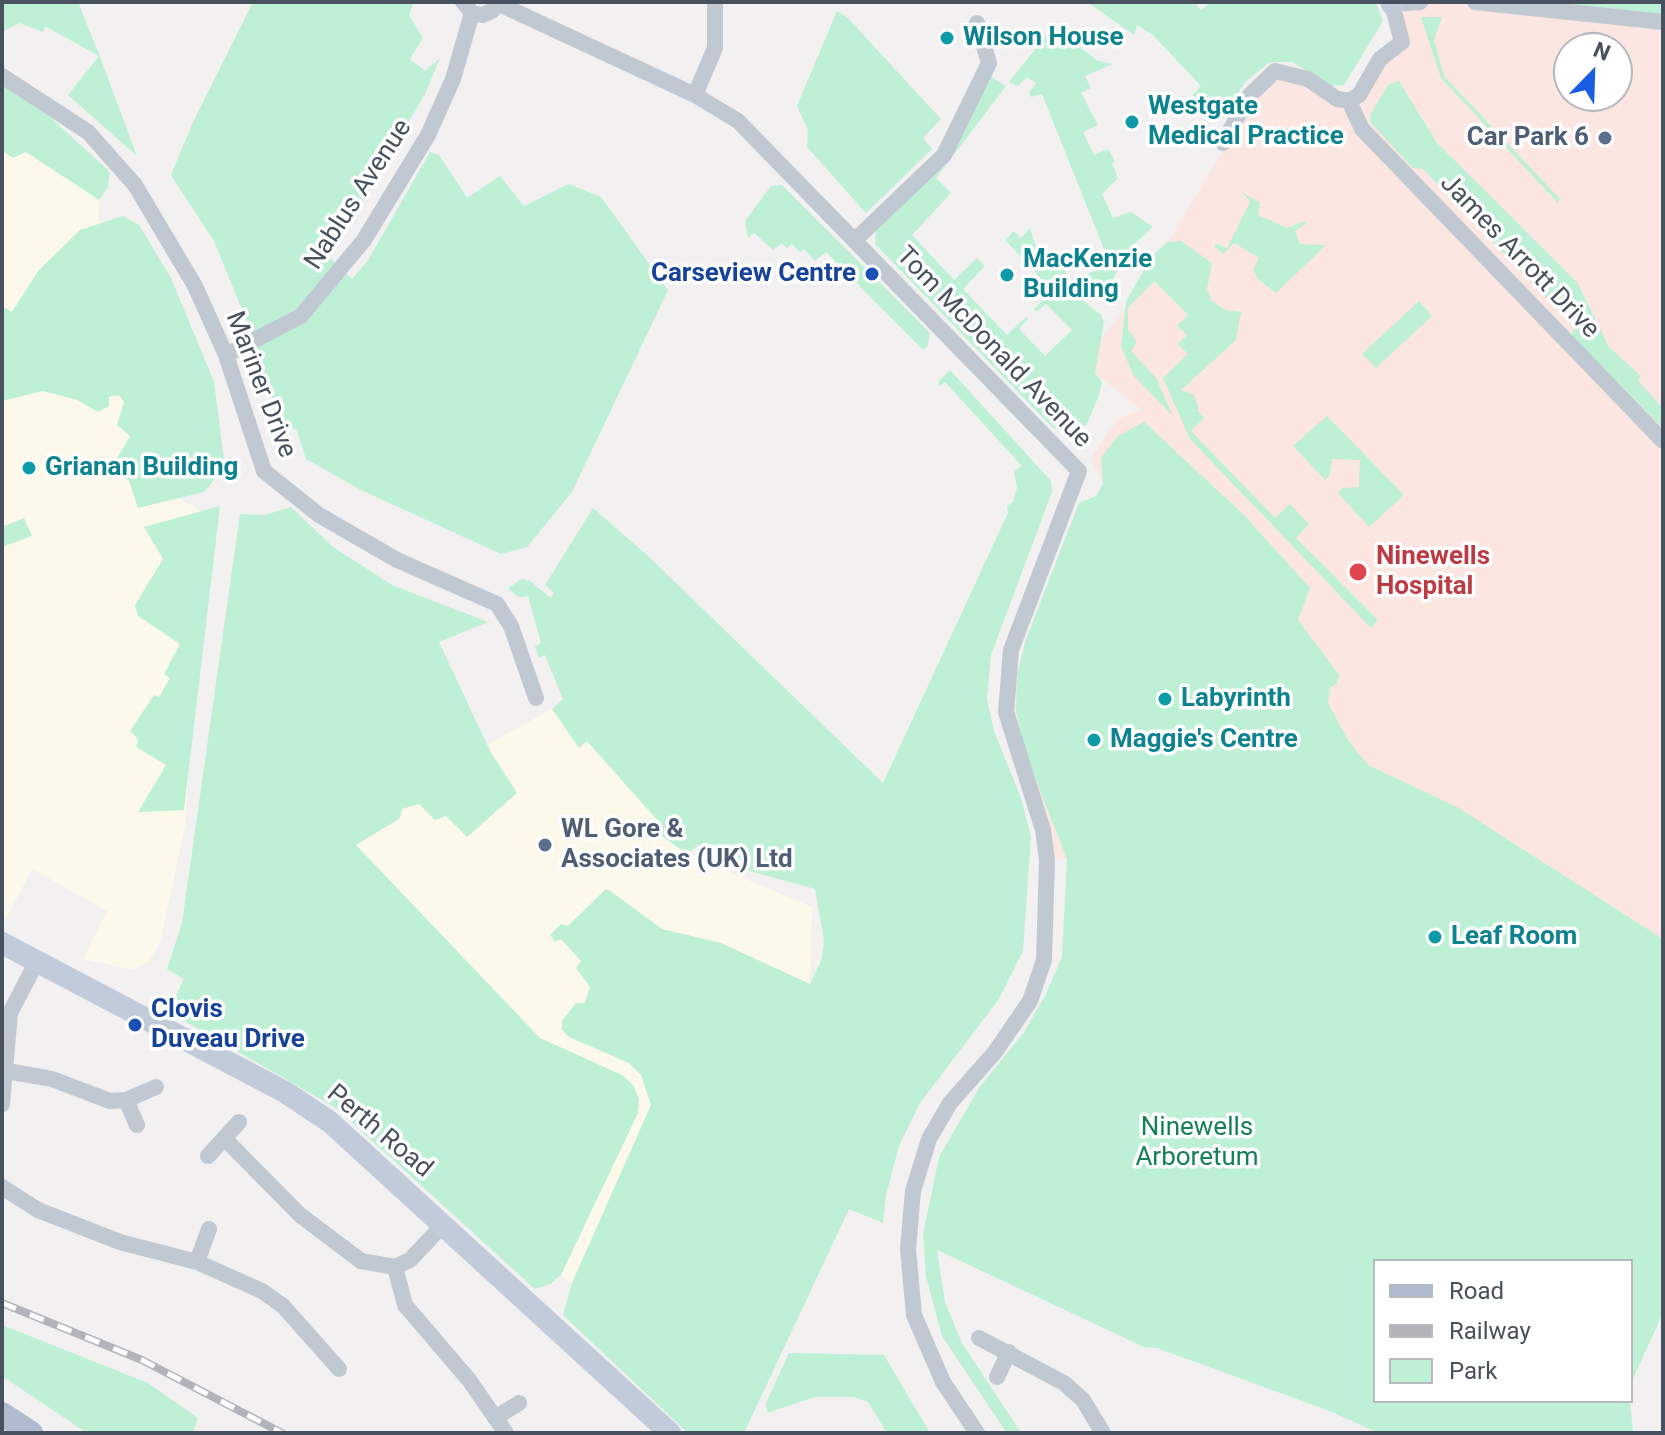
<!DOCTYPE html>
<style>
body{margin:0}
#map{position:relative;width:1665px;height:1435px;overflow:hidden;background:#f2f0f0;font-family:Roboto,sans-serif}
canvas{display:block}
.frame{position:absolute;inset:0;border:4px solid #48515e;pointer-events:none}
.legend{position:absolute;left:1373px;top:1259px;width:260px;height:144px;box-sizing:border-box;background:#fff;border:2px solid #b6b9bf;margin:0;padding:10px 14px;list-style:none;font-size:24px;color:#48515e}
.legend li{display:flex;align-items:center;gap:16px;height:40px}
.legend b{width:40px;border:2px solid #b6b9bf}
.north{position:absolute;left:1553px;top:32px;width:80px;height:80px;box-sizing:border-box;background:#fff;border:2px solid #b6b9bf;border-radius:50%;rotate:23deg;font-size:22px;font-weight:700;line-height:32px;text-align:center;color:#48515e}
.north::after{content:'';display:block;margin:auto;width:28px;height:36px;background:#185de4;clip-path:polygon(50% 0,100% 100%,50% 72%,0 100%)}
</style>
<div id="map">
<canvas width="1665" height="1435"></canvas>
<div class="frame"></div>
<ul class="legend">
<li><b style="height:10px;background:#afbccf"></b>Road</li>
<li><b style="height:10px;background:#b2b4ba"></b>Railway</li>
<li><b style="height:22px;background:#bef0d6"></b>Park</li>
</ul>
<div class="north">N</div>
</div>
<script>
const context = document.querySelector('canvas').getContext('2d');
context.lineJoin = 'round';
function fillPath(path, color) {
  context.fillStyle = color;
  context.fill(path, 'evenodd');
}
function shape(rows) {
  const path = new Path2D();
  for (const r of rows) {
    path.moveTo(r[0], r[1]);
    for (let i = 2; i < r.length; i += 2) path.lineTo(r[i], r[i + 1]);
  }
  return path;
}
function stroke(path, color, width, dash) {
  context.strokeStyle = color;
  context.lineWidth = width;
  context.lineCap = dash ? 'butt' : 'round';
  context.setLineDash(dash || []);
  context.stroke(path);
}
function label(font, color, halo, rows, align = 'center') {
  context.font = font + ' Roboto,sans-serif';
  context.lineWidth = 7;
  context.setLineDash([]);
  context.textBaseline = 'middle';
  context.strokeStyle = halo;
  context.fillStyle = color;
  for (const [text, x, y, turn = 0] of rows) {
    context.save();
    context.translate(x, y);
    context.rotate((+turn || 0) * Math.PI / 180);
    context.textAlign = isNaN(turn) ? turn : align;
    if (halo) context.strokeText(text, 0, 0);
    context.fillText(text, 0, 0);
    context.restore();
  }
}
fillPath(shape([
 [2,85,110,172,108,187,99,200,98,221,121,231,179,498,201,511,186,822,160,943,149,961,134,970,83,959,107,911,32,869,6,919,2,917],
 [552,709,578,747,586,741,659,822,653,829,687,854,812,907,810,984,721,943,662,929,609,890,604,890,567,926,561,939,581,961,576,968,590,987,569,1037,629,1063,641,1075,651,1105,572,1283,561,1275,638,1113,622,1075,540,1038,356,845,400,819,401,809,420,804,446,816,467,836,517,793,499,769,488,744]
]), '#fcf9ea');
fillPath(shape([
 [1475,2,1663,22,1663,1016,1067,859,1047,860,1006,712,1025,642,1079,503,1096,496,1103,484,1091,458,1118,419,1142,410,1095,373,1096,344,1133,300,1252,102,1275,71,1349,101,1401,42,1392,4],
 [1569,48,1617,48,1617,96,1569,96]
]), '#fbe6e1');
fillPath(shape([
 [2,2,78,2,100,57,137,156,68,95,99,56,45,26,43,32,19,23,2,32],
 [253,2,414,2,409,15,423,38,410,59,425,71,440,58,425,94,330,257,352,279,368,260,430,152,439,155,467,198,500,176,524,206,569,184,601,197,668,290,572,492,527,547,501,554,361,490,306,459,297,431,280,418,262,376,250,329,214,241,171,175,194,120],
 [1087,2,1194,2,1201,10,1211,2,1376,2,1383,21,1344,85,1333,86,1292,62,1270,62,1244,83,1225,117,1216,117,1193,95,1201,86,1153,35,1137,25,1134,35],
 [1480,2,1663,2,1663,20],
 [837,11,847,17,941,119,923,138,932,149,866,213,807,147,808,130,797,106],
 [1421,17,1442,17,1434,40,1444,76,1560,199,1558,203,1441,78],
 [1053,27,1098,61,1113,64,1085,76,1091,88,1081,93,1098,125,1083,132,1094,155,1108,149,1115,161,1112,163,1118,178,1102,194,1113,218,1131,212,1153,227,1129,249,1107,290,1096,288,1085,279,1088,274,1110,264,1042,94,1031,97,1029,92,1036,83,1027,77,1018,86,1009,82],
 [988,75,1006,86,936,178,951,193,912,235,954,280,977,258,985,266,963,289,1007,335,1026,317,1028,319,1019,329,1045,356,1072,330,1046,304,1036,312,1034,309,1052,291,1033,270,1047,257,1057,257,1065,263,1068,289,1101,315,1104,322,1095,373,1102,382,1099,395,1087,424,1075,433,1053,428,875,244,876,230,945,159],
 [1399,81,1437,143,1577,282,1609,347,1641,376,1638,381,1663,408,1663,428,1571,336,1575,328,1423,169,1413,168,1371,123,1370,115,1389,84],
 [2,85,50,117,110,172,108,187,99,200,26,152,13,158,2,151],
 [782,185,930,333,928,346,923,350,826,252,815,261,804,249,800,252,792,244,787,248,782,243,773,250,754,233,748,238,745,221,771,186],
 [1242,192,1260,203,1258,215,1287,228,1304,221,1306,224,1295,231,1300,244,1326,245,1276,293,1258,279,1253,270,1259,258,1234,243,1223,254,1215,247,1215,243,1227,248,1250,202],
 [123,216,139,225,171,278,214,382,225,467,204,492,138,508,129,481,115,470,114,463,130,436,117,425,124,402,119,395,109,397,109,406,98,412,77,400,43,391,2,401,2,306,12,312,38,271,80,230],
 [1030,228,1035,244,1046,250,1030,266,1005,240,1014,231,1021,238],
 [1181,241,1212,263,1207,289,1211,300,1225,310,1241,312,1236,340,1181,390,1194,395,1199,410,1196,409,1204,418,1191,431,1275,518,1290,504,1309,524,1296,538,1378,620,1371,628,1190,439,1163,378,1188,354,1178,344,1187,335,1177,326,1188,315,1154,281,1128,308,1128,330,1137,342,1131,351,1156,378,1173,416,1134,376,1121,347,1126,302,1151,257,1167,242],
 [1419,301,1432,316,1376,368,1362,354],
 [950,370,1051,481,1052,492,991,655,987,699,994,731,1021,798,1031,836,1023,951,999,999,920,1103,899,1146,886,1195,883,1223,849,1209,744,1433,688,1433,563,1315,572,1283,651,1105,641,1075,629,1063,569,1037,562,1030,562,1021,576,1003,585,1003,590,987,576,968,581,961,561,939,555,942,550,935,561,924,568,926,605,890,609,890,662,929,721,943,810,984,822,959,824,940,815,889,735,867,698,845,687,854,652,829,659,822,587,741,579,748,552,709,563,699,545,655,539,658,535,646,541,643,528,596,518,597,508,588,522,579,530,581,551,598,554,593,545,585,593,508,649,557,883,783,1008,513,1007,506,1013,502,1017,488,1014,471,1022,466,945,382,940,386,938,382],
 [1327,416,1404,495,1369,527,1338,493,1343,488,1359,487,1360,460,1332,459,1330,475,1325,480,1293,446],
 [1144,422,1243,514,1310,588,1298,620,1339,675,1337,683,1330,688,1328,703,1348,740,1368,765,1457,807,1663,939,1663,1313,1631,1383,1631,1261,1375,1261,1375,1401,1630,1401,1633,1431,1637,1433,1379,1433,1327,1410,1157,1348,1144,1347,937,1250,945,1302,962,1343,1021,1433,1007,1433,942,1336,926,1276,923,1235,939,1157,979,1088,1024,1032,1045,996,1062,957,1067,859,1025,752,1016,711,1017,675,1025,642,1079,503,1096,496,1103,484,1101,459,1108,448,1118,436],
 [220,506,184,810,138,812,166,765,136,747,138,739,130,731,154,695,159,697,170,678,164,674,180,644,138,616,135,605,163,559,144,527],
 [291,507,333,547,392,585,488,622,439,642,490,751,517,793,467,837,446,816,435,820,419,804,402,809,400,818,356,845,540,1038,622,1075,633,1085,639,1098,638,1113,561,1275,550,1284,535,1289,336,1108,181,1019,170,1008,184,979,167,969,182,923,240,514,265,515],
 [24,518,32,536,2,547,2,527],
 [2,1325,148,1383,198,1418,193,1433,87,1433,2,1376],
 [789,1353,884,1355,930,1433,887,1433,868,1402,854,1397,815,1397,767,1413,766,1403]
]), '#bef0d6');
stroke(shape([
 [463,2,472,13,482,15,492,11,498,2],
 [1475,2,1663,22],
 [497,3,695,95,738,121,1079,471,1011,650,1006,712,1043,830,1047,860,1044,960,1030,1001,995,1052,950,1103,929,1139,913,1191,908,1249,914,1315,943,1382,977,1433],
 [2,76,88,132,135,185,195,286,226,355,264,471,319,515,397,560,497,604,511,626,536,698],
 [695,95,715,48,715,2],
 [1349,101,1362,129,1663,441],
 [1349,101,1359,95,1380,59,1402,42,1392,4,1420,2],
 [1223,143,1249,96,1275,71,1308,79,1337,99,1349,101],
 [855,240,944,155,989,63,977,23],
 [226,355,301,316,364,240,428,135,453,79,472,13],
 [7,1071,52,1079,110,1101,126,1100,156,1087],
 [126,1100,137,1125],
 [2,1104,10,1013,38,959],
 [224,1138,300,1215,361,1261,395,1267,410,1260,443,1225],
 [208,1156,239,1122],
 [2,1187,38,1210,120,1242,197,1262,262,1291,283,1306,339,1369],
 [197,1262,209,1229],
 [395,1267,405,1305,469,1380,506,1433],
 [979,1338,1064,1383,1083,1400,1103,1433],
 [997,1377,1009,1352],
 [495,1418,519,1403]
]), '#c0c9d2', 16);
stroke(shape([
 [1391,2,1392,4],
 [2,943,285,1092,330,1122,670,1433]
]), '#c2cbd9', 22);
stroke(shape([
 [2,1414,31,1433]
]), '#afbccf', 24);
const rail = shape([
 [2,1303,142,1360,282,1433]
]);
stroke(rail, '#b2b4ba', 8);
stroke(rail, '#fff', 5, [15]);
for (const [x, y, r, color] of [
 [947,38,8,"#0f9aa8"],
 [1132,122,8,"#0f9aa8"],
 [1605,138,8,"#5c6f8a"],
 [872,274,8,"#1a4fb4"],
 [1007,275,8,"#0f9aa8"],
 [29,468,8,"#0f9aa8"],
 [1358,572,10,"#e0444e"],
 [1165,699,8,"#0f9aa8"],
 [1094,740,8,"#0f9aa8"],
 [545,845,8,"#5c6f8a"],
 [1435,937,8,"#0f9aa8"],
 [135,1025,8,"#1a4fb4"]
]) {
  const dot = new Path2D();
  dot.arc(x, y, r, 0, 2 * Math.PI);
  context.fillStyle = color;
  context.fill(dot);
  stroke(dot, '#fff', 3);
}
label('bold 26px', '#0d838f', '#fff', [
 ["Wilson House",963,38],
 ["Westgate",1148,107],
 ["Medical Practice",1148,137],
 ["MacKenzie",1023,260],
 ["Building",1023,290],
 ["Grianan Building",45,468],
 ["Labyrinth",1181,699],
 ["Maggie's Centre",1110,740],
 ["Leaf Room",1451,937]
], 'left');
label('bold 26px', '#4e5e75', '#fff', [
 ["Car Park 6",1589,138],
 ["WL Gore &",561,830,"left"],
 ["Associates (UK) Ltd",561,860,"left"]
], 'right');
label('26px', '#48515e', '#fff', [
 ["Nablus Avenue",359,195,-57],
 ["James Arrott Drive",1519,257,46],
 ["Tom McDonald Avenue",993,348,46],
 ["Mariner Drive",260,385,69],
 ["Perth Road",379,1132,40]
]);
label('bold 26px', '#164399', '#fff', [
 ["Carseview Centre",856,274],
 ["Clovis",151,1010,"left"],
 ["Duveau Drive",151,1040,"left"]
], 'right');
label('bold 26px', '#be3a42', '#fff', [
 ["Ninewells",1376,557],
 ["Hospital",1376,587]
], 'left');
label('26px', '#178156', '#fff', [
 ["Ninewells",1197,1128],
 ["Arboretum",1197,1158]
]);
</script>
